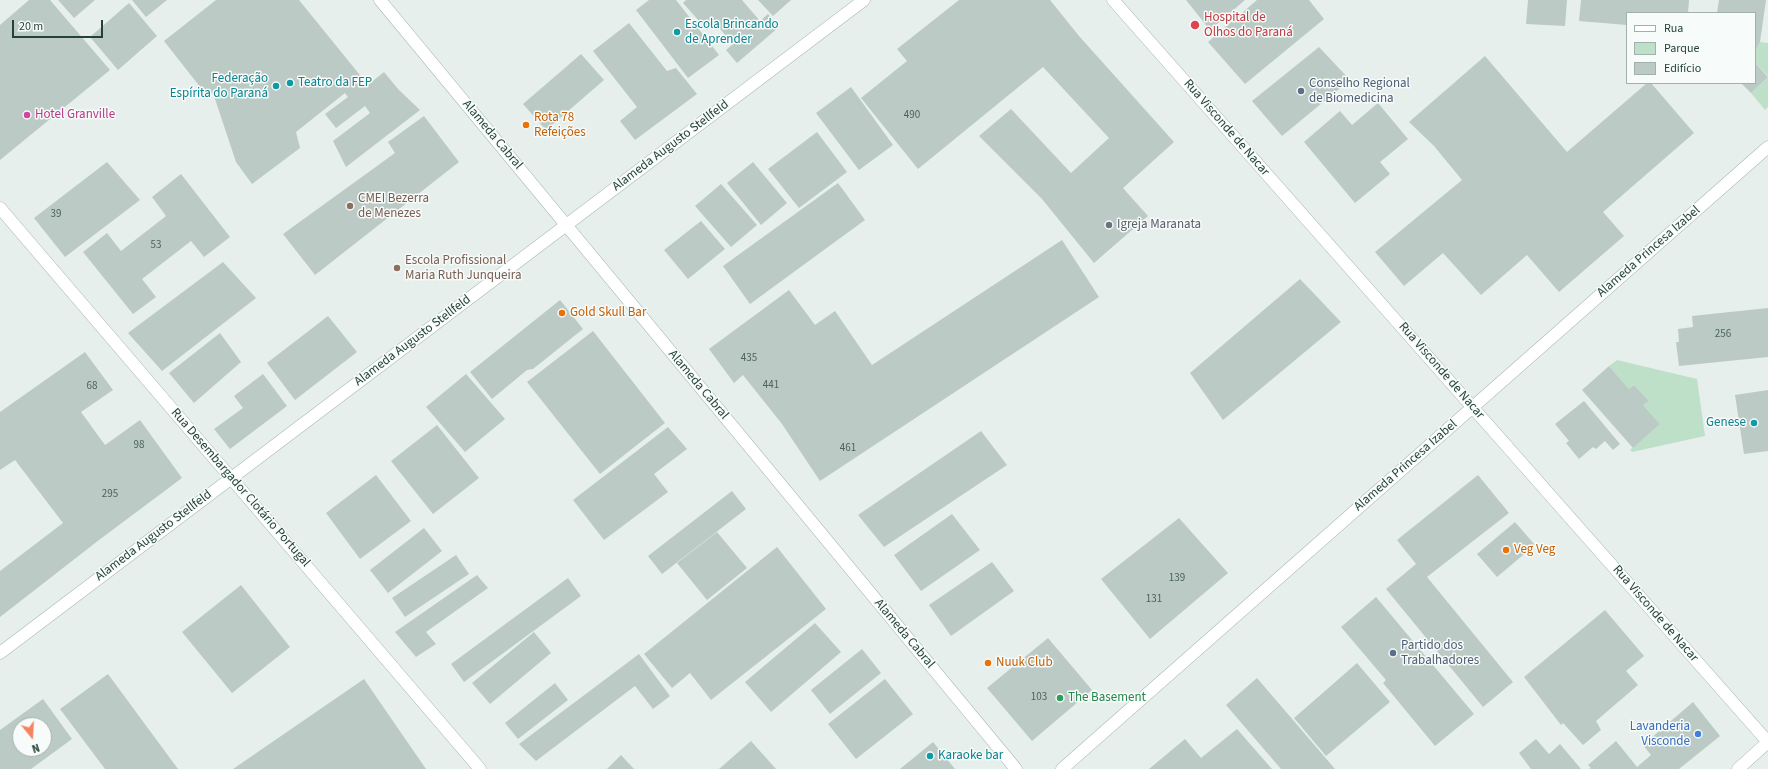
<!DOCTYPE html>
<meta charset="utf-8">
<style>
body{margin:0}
#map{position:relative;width:1768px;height:769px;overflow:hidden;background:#e6efeb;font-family:"Source Sans 3",sans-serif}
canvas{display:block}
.legend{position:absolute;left:1626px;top:12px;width:130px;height:72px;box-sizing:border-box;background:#f7fbf9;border:1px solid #a3b1ad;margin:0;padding:5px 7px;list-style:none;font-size:12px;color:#24423a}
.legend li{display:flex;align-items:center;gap:8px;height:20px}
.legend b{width:20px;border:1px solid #a3b1ad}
.north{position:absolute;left:12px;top:717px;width:40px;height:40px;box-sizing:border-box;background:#f7fbf9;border:1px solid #a3b1ad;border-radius:50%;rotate:162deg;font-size:11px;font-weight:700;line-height:16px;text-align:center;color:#24423a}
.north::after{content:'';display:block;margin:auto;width:14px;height:18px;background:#f4845f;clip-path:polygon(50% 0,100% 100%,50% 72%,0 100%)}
.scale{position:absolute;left:12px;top:20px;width:91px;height:18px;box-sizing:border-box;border:2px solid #24423a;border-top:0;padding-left:5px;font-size:12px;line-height:14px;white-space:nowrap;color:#24423a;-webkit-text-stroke:3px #f7fbf9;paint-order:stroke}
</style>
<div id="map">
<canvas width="1768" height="769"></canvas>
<ul class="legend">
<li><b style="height:5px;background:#fff"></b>Rua</li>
<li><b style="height:11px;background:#bfe0c8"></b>Parque</li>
<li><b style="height:11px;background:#bbcac4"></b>Edifício</li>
</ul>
<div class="north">N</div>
<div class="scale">20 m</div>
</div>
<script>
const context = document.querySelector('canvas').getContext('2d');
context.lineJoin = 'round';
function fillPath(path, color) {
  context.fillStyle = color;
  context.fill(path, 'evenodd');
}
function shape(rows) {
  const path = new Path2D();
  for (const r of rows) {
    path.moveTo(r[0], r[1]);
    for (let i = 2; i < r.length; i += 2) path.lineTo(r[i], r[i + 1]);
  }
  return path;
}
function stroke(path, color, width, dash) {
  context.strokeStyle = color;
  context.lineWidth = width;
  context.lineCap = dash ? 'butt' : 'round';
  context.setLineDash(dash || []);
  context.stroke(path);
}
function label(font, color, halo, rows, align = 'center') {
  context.font = font + ' "Source Sans 3",sans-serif';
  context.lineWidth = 3;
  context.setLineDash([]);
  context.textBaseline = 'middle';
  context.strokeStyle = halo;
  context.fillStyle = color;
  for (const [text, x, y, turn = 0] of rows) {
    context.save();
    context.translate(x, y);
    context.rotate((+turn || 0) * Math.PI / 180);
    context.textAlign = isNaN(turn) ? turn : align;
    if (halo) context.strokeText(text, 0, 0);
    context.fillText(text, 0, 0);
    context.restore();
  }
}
fillPath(shape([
 [1760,42,1768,43,1768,76,1755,63,1755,52],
 [1768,77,1768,107,1765,110,1751,93],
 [1617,360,1697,379,1705,436,1632,452,1630,450,1660,424,1643,405,1649,401,1634,385,1629,389,1609,366]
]), '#bfe0c8');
fillPath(shape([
 [29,0,50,0,110,70,0,160,0,25],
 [58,0,95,0,74,18],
 [132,0,167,0,146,17],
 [216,0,299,0,368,85,384,72,399,90,420,110,346,167,333,141,370,113,365,106,336,128,325,114,348,97,345,93,296,132,300,148,252,184,236,162,213,93,208,97,164,41],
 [649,0,676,0,719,55,688,78,636,10],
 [686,0,742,0,760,21,768,14,779,27,737,63,726,50,733,44,715,23,707,30,683,3],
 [758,0,791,0,773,16],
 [959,0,1050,0,1079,36,1174,142,1123,188,1148,216,1094,263,1042,199,979,136,1011,109,1071,173,1109,138,1043,67,918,169,861,98,907,61,897,49],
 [1186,0,1245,0,1210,30],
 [1257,0,1309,0,1324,19,1245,84,1208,42],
 [1528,0,1567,0,1565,26,1526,24],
 [1581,0,1689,0,1688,13,1627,13,1627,25,1579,21],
 [1719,0,1766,0,1760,42,1755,52,1755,13,1717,13],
 [129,3,157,36,118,70,90,37],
 [629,23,667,71,676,68,697,94,635,140,620,121,637,107,593,51],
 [1319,47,1350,80,1282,136,1252,101],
 [581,54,604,80,546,130,523,104],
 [1485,56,1567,152,1647,83,1651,83,1694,133,1603,212,1624,236,1559,292,1527,255,1481,295,1443,253,1404,286,1375,252,1462,180,1434,146,1409,122],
 [1755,63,1768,77,1751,93,1741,83,1755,83],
 [851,87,893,145,859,170,816,113],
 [1378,103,1408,139,1380,162,1390,174,1355,203,1304,142,1340,111,1352,125],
 [424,116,459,162,315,275,283,234,395,153,388,142],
 [817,132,847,172,799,208,768,169],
 [107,162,140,200,65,257,34,218],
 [753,162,787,203,761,225,727,183],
 [181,174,230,237,204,257,191,241,142,279,156,297,133,314,83,252,107,233,121,251,166,216,152,197],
 [838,183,865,220,750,304,723,266],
 [721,184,757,225,731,247,695,206],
 [701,221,725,249,688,279,664,250],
 [1062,240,1099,297,820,481,782,424,743,375,734,383,709,349,789,290,815,325,835,311,872,365],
 [223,262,256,298,162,371,128,333],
 [1300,279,1341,322,1223,420,1190,373],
 [560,300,583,329,533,369,527,370,492,399,470,372],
 [1768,308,1768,357,1679,366,1676,342,1679,342,1678,329,1693,327,1692,316],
 [328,316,357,352,295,400,267,363],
 [593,331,665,423,600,474,527,382],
 [220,333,241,362,194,403,169,373],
 [85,352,113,390,81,412,105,445,140,420,182,478,99,540,0,617,0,571,63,523,15,460,0,470,0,412],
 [1609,366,1629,389,1634,385,1649,401,1643,405,1660,424,1633,448,1582,390],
 [263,374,287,406,230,449,214,429,243,408,234,396],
 [466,374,505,419,465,452,426,407],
 [1768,390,1768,451,1744,454,1735,395],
 [1584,401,1620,444,1613,450,1605,441,1596,449,1593,447,1579,459,1566,443,1569,441,1555,424],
 [437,425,479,478,433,514,391,461],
 [668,427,687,449,654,474,668,492,604,540,573,500],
 [981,431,1007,465,884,547,858,515],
 [376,475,411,521,360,559,326,513],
 [1478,475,1509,513,1427,577,1513,682,1483,707,1386,589,1416,564,1397,540],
 [732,491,746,509,662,574,648,556],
 [952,514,980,550,921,591,894,555],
 [1179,518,1228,573,1150,639,1101,579],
 [1515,522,1535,545,1497,577,1477,554],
 [424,528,442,551,388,593,370,570],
 [717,532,747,568,707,600,677,563],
 [777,547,826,609,711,700,690,673,672,688,644,654],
 [456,555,469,574,405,617,392,598],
 [992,562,1014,591,951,636,929,605],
 [477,575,488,588,426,632,436,644,416,657,395,632],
 [568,578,581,596,464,682,451,664],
 [241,585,290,647,232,693,182,632],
 [1376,597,1474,714,1435,746,1383,683,1386,680,1341,627],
 [1605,610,1644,656,1626,671,1638,685,1596,721,1601,730,1583,745,1563,723,1561,725,1524,677],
 [815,623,841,652,771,712,745,682],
 [534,632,551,653,490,704,472,683],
 [1048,638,1092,690,1032,741,987,688],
 [862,649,881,673,830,714,811,690],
 [639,654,670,696,653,709,635,686,536,761,519,744],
 [1357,663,1390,702,1326,756,1294,718],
 [108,674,178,769,105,769,60,709],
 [1257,678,1335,769,1281,769,1226,705],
 [364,679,426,769,233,769],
 [885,679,913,714,856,759,828,724],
 [555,683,568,700,518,739,505,723],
 [43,699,72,739,31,769,0,769,0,730],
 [20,725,44,725,44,749,20,749],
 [1693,702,1720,736,1679,769,1589,769,1591,768,1588,765,1616,741,1637,767,1651,755,1643,745],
 [1237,729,1272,769,1149,769,1185,739,1201,758],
 [1536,739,1549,754,1560,744,1581,769,1531,769,1519,753],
 [751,741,776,769,719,769],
 [933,742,955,769,900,769],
 [621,755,634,769,607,769]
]), '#bbcac4');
const minor = shape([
 [380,0,1016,769],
 [1113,0,1768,742],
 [0,208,480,769],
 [0,653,864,0],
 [1062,769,1768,147],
 [1738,769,1768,742]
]);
stroke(minor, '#a8b8b2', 13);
stroke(minor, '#fff', 12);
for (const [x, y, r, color] of [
 [1195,25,5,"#e0444e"],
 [677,32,4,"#0f9aa8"],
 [290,83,4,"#0f9aa8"],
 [276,86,4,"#0f9aa8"],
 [1301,91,4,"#5c6f8a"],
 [27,115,4,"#d1479c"],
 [526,125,4,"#e8710a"],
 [350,206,4,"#8d6e63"],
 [1109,225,4,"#6b7280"],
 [397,268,4,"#8d6e63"],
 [562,313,4,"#e8710a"],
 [1754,423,4,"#0f9aa8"],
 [1506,550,4,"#e8710a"],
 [1393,653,4,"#5c6f8a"],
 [988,663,4,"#e8710a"],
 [1060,698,4,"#2e9e5b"],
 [1698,734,4,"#3f7fe0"],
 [930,756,4,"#0f9aa8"]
]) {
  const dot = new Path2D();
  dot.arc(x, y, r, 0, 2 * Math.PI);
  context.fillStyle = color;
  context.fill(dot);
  stroke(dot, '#f7fbf9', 1.5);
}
label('11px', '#4a645c', null, [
 ["490",912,116],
 ["39",56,215],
 ["53",156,246],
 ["256",1723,335],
 ["435",749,359],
 ["441",771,386],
 ["68",92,387],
 ["98",139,446],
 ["461",848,449],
 ["295",110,495],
 ["139",1177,579],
 ["131",1154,600],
 ["103",1039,698]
]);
label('13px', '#be3a42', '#f7fbf9', [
 ["Hospital de",1204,18],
 ["Olhos do Paraná",1204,33]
], 'left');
label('13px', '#0d838f', '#f7fbf9', [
 ["Escola Brincando",685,25],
 ["de Aprender",685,40],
 ["Federação",268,79,"right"],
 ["Espírita do Paraná",268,94,"right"],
 ["Teatro da FEP",298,83],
 ["Genese",1746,423,"right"],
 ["Karaoke bar",938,756]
], 'left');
label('13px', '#4e5e75', '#f7fbf9', [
 ["Conselho Regional",1309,84],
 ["de Biomedicina",1309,99],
 ["Partido dos",1401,646],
 ["Trabalhadores",1401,661]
], 'left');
label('13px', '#b23c85', '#f7fbf9', [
 ["Hotel Granville",35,115]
], 'left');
label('13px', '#c56008', '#f7fbf9', [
 ["Rota 78",534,118],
 ["Refeições",534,133],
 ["Gold Skull Bar",570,313],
 ["Veg Veg",1514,550],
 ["Nuuk Club",996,663]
], 'left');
label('13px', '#24423a', '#f7fbf9', [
 ["Rua Visconde de Nacar",1226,128,49],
 ["Alameda Cabral",492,135,50],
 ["Alameda Augusto Stellfeld",671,146,-37],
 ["Alameda Princesa Izabel",1649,252,-41],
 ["Alameda Augusto Stellfeld",413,341,-37],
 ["Rua Visconde de Nacar",1441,371,49],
 ["Alameda Cabral",698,385,50],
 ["Alameda Princesa Izabel",1406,466,-41],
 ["Rua Desembargador Clotário Portugal",240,488,49],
 ["Alameda Augusto Stellfeld",154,536,-37],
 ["Rua Visconde de Nacar",1655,614,49],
 ["Alameda Cabral",904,634,50]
]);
label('13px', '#785e54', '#f7fbf9', [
 ["CMEI Bezerra",358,199],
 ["de Menezes",358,214],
 ["Escola Profissional",405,261],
 ["Maria Ruth Junqueira",405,276]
], 'left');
label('13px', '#5b616d', '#f7fbf9', [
 ["Igreja Maranata",1117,225]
], 'left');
label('13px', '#27864d', '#f7fbf9', [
 ["The Basement",1068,698]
], 'left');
label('13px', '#366cbe', '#f7fbf9', [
 ["Lavanderia",1690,727],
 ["Visconde",1690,742]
], 'right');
</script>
